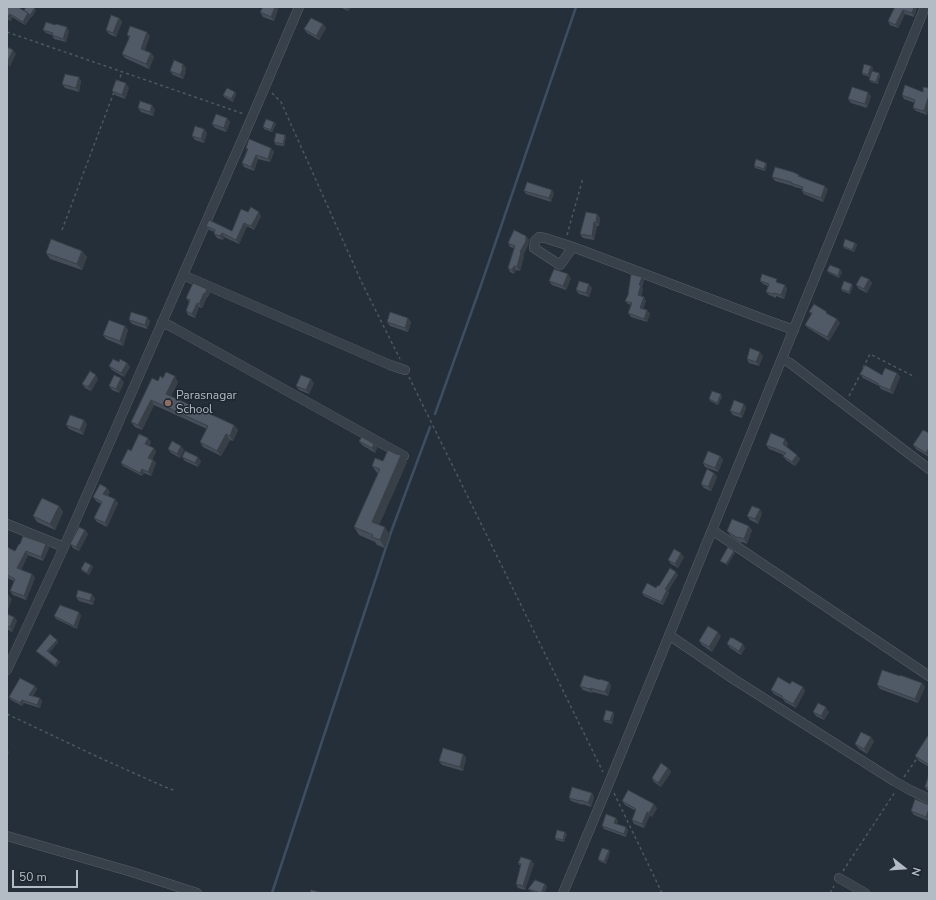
<!DOCTYPE html>
<style>
body{margin:0}
#map{position:relative;width:936px;height:900px;overflow:hidden;background:#252f39;font-family:"Nunito Sans",sans-serif}
canvas{display:block}
.frame{position:absolute;inset:0;border:8px solid #b3bbc5;pointer-events:none}
.north{position:absolute;left:884px;top:848px;width:40px;height:40px;-webkit-text-stroke:3px #1d252e;paint-order:stroke;rotate:107deg;font-size:11px;font-weight:700;line-height:16px;text-align:center;color:#b3bbc5}
.north::after{content:'';display:block;margin:auto;width:14px;height:18px;background:#b3bbc5;clip-path:polygon(50% 0,100% 100%,50% 72%,0 100%)}
.scale{position:absolute;left:12px;top:870px;width:66px;height:18px;box-sizing:border-box;border:2px solid #b3bbc5;border-top:0;padding-left:5px;font-size:12px;line-height:14px;white-space:nowrap;color:#b3bbc5;-webkit-text-stroke:3px #1d252e;paint-order:stroke}
</style>
<div id="map">
<canvas width="936" height="900"></canvas>
<div class="frame"></div>
<div class="north">N</div>
<div class="scale">50 m</div>
</div>
<script>
const context = document.querySelector('canvas').getContext('2d');
context.lineJoin = 'round';
function shape(rows) {
  const path = new Path2D();
  for (const r of rows) {
    path.moveTo(r[0], r[1]);
    for (let i = 2; i < r.length; i += 2) path.lineTo(r[i], r[i + 1]);
  }
  return path;
}
function stroke(path, color, width, dash) {
  context.strokeStyle = color;
  context.lineWidth = width;
  context.lineCap = dash ? 'butt' : 'round';
  context.setLineDash(dash || []);
  context.stroke(path);
}
function fillPath(path, color) {
  context.fillStyle = color;
  context.fill(path, 'evenodd');
}
function label(font, color, halo, rows, align = 'center') {
  context.font = font + ' "Nunito Sans",sans-serif';
  context.lineWidth = 3;
  context.setLineDash([]);
  context.textBaseline = 'middle';
  context.strokeStyle = halo;
  context.fillStyle = color;
  for (const [text, x, y, turn = 0] of rows) {
    context.save();
    context.translate(x, y);
    context.rotate((+turn || 0) * Math.PI / 180);
    context.textAlign = isNaN(turn) ? turn : align;
    if (halo) context.strokeText(text, 0, 0);
    context.fillText(text, 0, 0);
    context.restore();
  }
}
stroke(shape([
 [435,414,480,288,576,7],
 [272,893,391,532,430,427]
]), '#3c4e61', 2.5);
const minor = shape([
 [573,247,545,238,539,237,535,241,534,248,560,265,573,247,766,320,794,330],
 [183,275,390,365,405,370],
 [162,322,174,328,404,456],
 [782,359,790,363,929,469],
 [7,524,64,547],
 [712,530,929,676],
 [669,635,735,680,894,781,910,790,929,799],
 [7,670,64,547,252,117,299,7],
 [7,836,132,872,197,893],
 [839,878,865,893],
 [563,893,609,783,925,7]
]);
stroke(minor, '#565e67', 10);
stroke(shape([
 [7,32,244,114],
 [118,83,122,72],
 [272,93,281,102,362,283,400,359],
 [62,230,114,92],
 [567,235,583,178],
 [863,368,870,354,915,377],
 [409,377,603,772],
 [849,396,861,373],
 [7,714,98,757,165,787,176,791],
 [904,777,918,757],
 [614,793,662,893],
 [843,871,895,792],
 [830,893,834,886]
]), '#485a5b', 1.5, [3, 3]);
stroke(minor, '#384049', 9);
fillPath(shape([
 [7,7,24,10,36,10,32,17,30,16,31,17,25,25,12,17,11,21,7,19],
 [340,7,351,7,348,11],
 [892,7,917,7,914,17,905,14,898,28,890,25,888,21,894,8],
 [278,9,274,21,263,17,260,12],
 [119,18,122,22,116,37,109,34,106,30],
 [323,24,326,28,319,40,307,33,304,29],
 [43,30,69,31,66,42,54,39,52,35,46,33],
 [127,35,150,36,144,50,151,53,154,57,149,69,125,58,122,54,129,38],
 [183,64,186,68,185,71,186,72,183,79,173,75,170,71],
 [873,68,870,77,863,75,862,73],
 [879,73,880,75,878,84,871,82,869,80],
 [79,77,81,81,79,92,65,88,62,84],
 [129,88,125,99,115,95,112,91],
 [235,92,236,94,233,102,224,97,223,95],
 [923,92,927,115,916,111,913,108,915,103,904,99,902,95],
 [871,96,867,108,851,103,848,99],
 [138,108,155,109,153,116,141,112],
 [227,118,230,122,226,132,215,128,212,124],
 [274,122,276,124,272,132,264,129,263,127],
 [204,129,207,133,204,143,195,140,192,136],
 [286,137,284,146,276,145,274,142],
 [246,148,271,148,274,152,270,162,258,159,254,171,244,167,242,163,247,150],
 [766,163,767,165,765,171,755,168,754,166],
 [799,175,800,176,828,189,823,202,804,194,802,191,802,189,794,187,793,186,775,181,772,177],
 [524,191,554,193,551,202,526,194],
 [248,212,261,216,254,230,247,226,239,244,224,237,223,240,217,238,214,234,215,232,209,230,206,226,232,231],
 [597,214,600,218,599,226,597,226,594,240,583,238,580,234,584,222],
 [526,236,529,240,528,245,523,255,524,256,520,271,516,270,514,274,510,272,508,268,514,248,510,247,508,243],
 [855,243,857,245,854,252,844,248,843,246],
 [82,251,87,257,82,270,50,259,46,253],
 [827,271,842,272,839,278,829,273],
 [571,278,566,290,552,285,549,281],
 [869,279,872,283,867,293,859,289,856,285],
 [644,280,642,287,643,289,641,296,646,301,643,309,647,310,650,314,647,322,631,317,628,313,631,305,628,304,625,301],
 [760,281,780,283,785,285,787,289,784,299,776,296,776,298,769,295,766,292,768,286,763,284],
 [853,286,850,294,842,291,841,289],
 [592,288,589,297,579,294,576,290],
 [207,289,210,293,208,297,207,297,202,308,199,307,195,318,188,315,186,311,189,302,186,298],
 [809,312,828,314,840,323,829,341,808,328,805,325,811,314],
 [147,317,150,321,147,329,132,324,129,320],
 [387,322,411,322,408,332,390,326],
 [125,326,128,330,123,346,106,339,103,335],
 [763,356,759,366,749,363,747,359],
 [119,362,127,363,130,367,124,377,112,370,109,366],
 [897,373,900,377,893,394,881,389,879,386,863,378,860,374,882,375],
 [163,378,178,382,171,396,234,425,238,430,233,441,230,440,221,456,203,447,200,442,207,429,154,405,142,430,135,427,131,422,158,381],
 [98,379,91,391,85,388,82,384],
 [124,382,119,393,112,390,109,386],
 [314,383,309,394,299,390,296,386],
 [722,397,718,405,710,401,709,399],
 [744,404,746,408,742,418,733,415,730,411],
 [87,424,83,435,69,429,66,425],
 [923,430,929,457,916,449,913,445],
 [359,441,374,444,377,448,375,453,362,445],
 [151,442,149,446,154,448,156,452,152,459,156,463,151,476,144,473,142,476,123,466,121,463,131,451],
 [788,443,787,447,800,459,795,466,786,460,783,456,784,455,769,449,766,445],
 [168,449,184,450,180,458,171,453],
 [720,456,723,460,718,472,705,467,703,463],
 [182,457,201,461,198,467,185,461],
 [383,461,407,462,379,525,390,535,385,548,377,545,375,542,359,535,354,527,378,474,372,466],
 [714,473,717,477,711,491,704,488,701,484],
 [110,492,108,495,118,503,107,527,97,522,94,518,101,504,96,501,93,497],
 [59,506,63,512,55,530,37,522,33,516],
 [762,513,758,524,750,520,747,516],
 [85,530,88,534,79,551,73,548,70,544],
 [752,530,747,544,742,542,741,543,730,535,727,531],
 [7,547,15,551,49,548,43,561,28,555,21,570,32,574,35,578,26,600,13,595,10,591,14,581,9,579,7,576,8,571,7,570],
 [684,557,678,568,671,564,668,560],
 [91,565,93,567,89,575,82,571,81,569],
 [678,575,668,591,669,593,663,605,644,596,642,593,656,588],
 [76,597,95,598,93,605,79,601],
 [7,614,14,617,17,621,12,632,7,629],
 [81,615,77,629,56,619,54,616],
 [721,636,712,652,702,645,699,641],
 [57,640,58,642,49,653,60,662,56,667,38,653,36,651],
 [727,644,745,648,741,655,730,648],
 [600,680,609,682,611,686,608,696,593,692,592,693,583,690,580,686],
 [922,683,925,687,918,703,880,689,877,685],
 [790,684,803,687,805,691,796,708,785,702,783,699,774,694,771,690],
 [35,686,37,689,33,696,42,701,40,708,24,703,22,706,11,700,9,697],
 [613,712,614,714,612,724,605,722,603,720],
 [813,712,829,712,824,720,816,716],
 [929,734,929,767,919,761,915,756],
 [874,741,867,754,858,748,855,744],
 [463,754,466,758,463,771,442,765,439,761],
 [668,768,671,772,661,787,654,782,652,778],
 [929,774,929,791,928,791,925,787],
 [592,793,594,797,591,807,583,804,583,805,571,801,569,798],
 [622,801,657,808,652,817,650,815,644,828,634,824,632,820,636,811,625,805],
 [929,805,929,821,914,815,911,811],
 [618,821,617,824,628,830,626,837,604,829,602,826],
 [567,834,564,842,556,840,555,838],
 [609,850,610,852,606,864,599,861,598,859],
 [531,860,534,864,525,890,518,888,516,884,521,867,518,863],
 [545,884,547,887,544,893,537,893,530,891,528,889]
]), '#454d58');
fillPath(shape([
 [275,7,277,7,278,9,274,21,271,17],
 [345,7,351,7,348,11],
 [914,7,917,7,914,17,912,13],
 [35,8,36,10,32,17,30,15],
 [903,10,905,14,898,28,895,25],
 [28,13,31,17,25,25,23,22],
 [10,14,12,17,11,21,8,17],
 [119,18,122,22,116,37,113,33],
 [323,24,326,28,319,40,316,36],
 [67,27,69,31,66,42,63,39],
 [147,32,150,36,144,53,141,49],
 [13,50,16,54,10,67,7,63],
 [151,53,154,57,149,69,146,64],
 [183,64,186,68,185,71,186,72,183,79,180,75,182,68],
 [871,66,873,68,870,77,868,75],
 [879,73,880,75,878,84,876,82],
 [79,77,81,81,79,92,76,88],
 [126,83,129,88,125,99,122,95],
 [235,92,236,94,233,102,231,99],
 [868,92,871,96,867,108,865,104],
 [929,95,929,108,927,115,924,111],
 [152,105,155,109,153,116,150,112],
 [227,118,230,122,226,132,224,128],
 [274,122,276,124,272,132,271,130],
 [204,129,207,133,204,143,201,139],
 [285,135,286,137,284,146,283,144],
 [271,148,274,152,270,162,268,159],
 [256,155,258,159,254,171,251,167],
 [766,163,767,165,765,171,764,169],
 [825,186,828,189,823,202,821,198],
 [552,190,554,193,551,202,549,198],
 [259,212,261,216,254,230,251,226],
 [597,214,600,218,599,226,596,222],
 [594,222,597,226,594,240,592,236],
 [244,223,247,226,239,244,236,240],
 [222,233,224,237,223,240,220,236],
 [526,236,529,240,528,245,523,255,524,256,520,271,517,267,520,252],
 [855,243,857,245,854,252,852,250],
 [82,251,87,257,82,270,77,264],
 [514,266,516,270,514,274,512,270],
 [840,269,842,272,839,278,838,276],
 [568,274,571,278,566,290,563,286],
 [642,277,644,280,642,287,643,289,641,299,638,295,639,285],
 [869,279,872,283,867,293,864,289],
 [589,284,592,288,589,297,586,293],
 [852,284,853,286,850,294,849,292],
 [785,285,787,289,784,299,781,295],
 [207,289,210,293,208,297,205,294],
 [204,293,207,297,202,308,199,304],
 [644,297,646,301,642,311,640,308],
 [197,303,199,307,195,318,192,314],
 [647,310,650,314,647,322,644,319],
 [147,317,150,321,147,329,145,325],
 [408,318,411,322,408,332,405,328],
 [837,319,840,323,829,341,827,337],
 [125,326,128,330,123,346,120,341],
 [760,352,763,356,759,366,756,362],
 [127,363,130,367,124,377,121,373],
 [897,373,900,377,893,394,890,390],
 [96,375,98,379,91,391,88,387],
 [175,376,178,382,170,399,166,394],
 [121,378,124,382,119,393,116,389],
 [311,379,314,383,309,394,306,390],
 [721,394,722,397,718,405,717,403],
 [151,400,154,405,142,430,138,425],
 [744,404,746,408,742,418,740,414],
 [84,420,87,424,83,435,80,430],
 [234,425,238,430,233,441,230,436],
 [226,434,230,440,221,456,217,451],
 [148,438,151,442,148,447,145,444],
 [785,439,788,443,786,448,783,444],
 [374,444,377,448,375,453,372,448],
 [181,446,184,450,180,458,177,454],
 [154,448,156,452,151,462,148,458],
 [929,448,929,457,926,453],
 [401,455,407,462,377,529,372,522],
 [797,455,800,459,795,466,792,462],
 [720,456,723,460,718,472,715,468],
 [198,457,201,461,198,467,195,463],
 [153,460,156,463,151,476,148,472],
 [142,469,144,473,142,476,140,473],
 [714,473,717,477,711,491,708,487],
 [107,488,110,492,106,498,103,494],
 [115,499,118,503,107,527,105,523],
 [59,506,63,512,55,530,50,524],
 [760,509,762,513,758,524,755,519],
 [749,526,752,530,747,544,744,539],
 [385,527,390,535,385,548,380,540],
 [85,530,88,534,79,551,76,547],
 [46,544,49,548,43,561,41,557],
 [26,551,28,555,20,572,17,568],
 [734,551,735,553,727,566,726,564],
 [681,553,684,557,678,568,675,564],
 [91,565,93,567,89,575,87,573],
 [676,572,678,575,668,591,669,593,663,605,661,602,665,589],
 [32,574,35,578,26,600,24,596],
 [92,594,95,598,93,605,90,601],
 [9,596,12,599,7,613,7,602],
 [79,612,81,615,77,629,74,626],
 [14,617,17,621,12,632,10,627],
 [718,632,721,636,712,652,709,647],
 [57,640,58,642,49,653,47,651],
 [743,644,745,648,741,655,739,651],
 [58,660,60,662,56,667,55,665],
 [609,682,611,686,608,696,605,692],
 [922,683,925,687,918,703,915,699],
 [35,686,37,689,31,698,29,695],
 [803,687,805,691,796,708,793,704],
 [590,688,593,692,592,693,589,689],
 [40,698,42,701,40,708,37,705],
 [22,700,24,703,22,706,20,703],
 [826,707,829,712,824,720,821,716],
 [613,712,614,714,612,724,610,721],
 [871,737,874,741,867,754,864,749],
 [7,749,9,752,7,757],
 [463,754,466,758,463,771,460,767],
 [668,768,671,772,661,787,658,783],
 [592,793,594,797,591,807,588,803],
 [654,804,657,808,652,817,649,813],
 [929,809,929,821,926,817],
 [647,812,650,815,644,828,642,824],
 [616,818,618,821,616,826,614,823],
 [626,827,628,830,626,837,624,834],
 [565,832,567,834,564,842,563,840],
 [609,850,610,852,606,864,604,862],
 [531,860,534,864,525,890,523,886],
 [545,884,547,887,544,893,542,893]
]), '#383f47');
const building = shape([
 [7,7,18,7,28,13,23,22,10,14,8,17,7,17,7,7],
 [26,7,33,7,35,8,30,15,24,10,26,7],
 [263,7,275,7,271,17,260,12,263,7],
 [895,7,914,7,912,13,903,10,895,25,888,21,895,7],
 [111,15,119,18,113,33,106,30,111,15],
 [311,18,323,24,316,36,304,29,311,18],
 [46,22,55,25,56,24,67,27,63,39,52,35,53,33,43,30,46,22],
 [130,26,147,32,141,49,151,53,146,64,122,54,130,36,127,35,130,26],
 [7,47,13,50,7,63,7,47],
 [174,60,183,64,182,68,183,68,180,75,170,71,174,60],
 [864,64,871,66,868,75,862,73,864,64],
 [872,71,879,73,876,82,869,80,872,71],
 [65,74,79,77,76,88,62,84,65,74],
 [116,80,126,83,122,95,112,91,116,80],
 [905,85,923,92,923,87,929,88,929,95,924,111,913,108,915,100,902,95,905,85],
 [852,87,868,92,865,104,848,99,852,87],
 [227,88,235,92,231,99,223,95,227,88],
 [140,101,152,105,150,112,138,108,140,101],
 [216,114,227,118,224,128,212,124,216,114],
 [266,119,274,122,271,130,263,127,266,119],
 [195,126,204,129,201,139,192,136,195,126],
 [276,133,285,135,283,144,274,142,276,133],
 [249,139,271,148,268,159,256,155,251,167,242,163,248,149,246,148,249,139],
 [756,159,766,163,764,169,754,166,756,159],
 [775,167,793,172,799,175,798,176,825,186,821,198,802,191,803,187,791,183,791,182,772,177,775,167],
 [527,182,552,190,549,198,524,191,527,182],
 [251,207,259,212,251,226,244,223,236,240,222,233,220,236,214,234,215,230,206,226,209,220,232,231,241,209,248,212,251,207],
 [586,212,597,214,596,222,594,222,592,236,580,234,586,212],
 [514,230,526,236,526,241,520,252,521,252,517,267,514,266,512,270,508,268,515,246,508,243,514,230],
 [51,239,82,251,77,264,46,253,51,239],
 [845,239,855,243,852,250,843,246,845,239],
 [830,265,840,269,838,276,827,271,830,265],
 [554,269,568,274,563,286,549,281,554,269],
 [631,274,642,277,639,285,641,285,638,295,644,297,640,308,647,310,644,319,628,313,632,303,625,301,628,295,631,274],
 [762,274,777,279,776,282,785,285,781,295,774,293,773,294,766,292,769,284,760,281,762,274],
 [861,276,869,279,864,289,856,285,861,276],
 [579,281,589,284,586,293,576,290,579,281],
 [844,281,852,284,849,292,841,289,844,281],
 [193,283,207,289,205,294,204,293,199,304,197,303,192,314,186,311,190,300,186,298,193,283],
 [814,304,827,312,826,313,837,319,827,337,805,325,812,313,809,312,814,304],
 [131,312,147,317,145,325,129,320,131,312],
 [390,312,408,318,405,328,387,322,390,312],
 [109,320,125,326,120,341,103,335,109,320],
 [750,348,760,352,756,362,747,359,750,348],
 [113,359,119,362,120,359,127,363,121,373,109,366,113,359],
 [865,365,882,375,885,368,897,373,890,390,878,385,879,384,860,374,865,365],
 [90,371,96,375,88,387,82,384,90,371],
 [166,372,175,376,166,394,234,425,230,436,226,434,217,451,200,442,208,426,151,400,138,425,131,422,152,378,158,381,160,376,163,378,166,372],
 [114,375,121,378,116,389,109,386,114,375],
 [301,375,311,379,306,390,296,386,301,375],
 [712,391,721,394,717,403,709,399,712,391],
 [734,400,744,404,740,414,730,411,734,400],
 [70,415,84,420,80,430,66,425,70,415],
 [923,430,929,433,929,448,926,453,913,445,923,430],
 [771,433,785,439,783,444,797,455,792,462,783,456,786,453,766,445,771,433],
 [139,434,148,438,145,444,154,448,148,458,153,460,148,472,142,469,140,473,121,463,128,449,131,451,139,434],
 [362,437,374,444,372,448,359,441,362,437],
 [172,441,181,446,177,454,168,449,172,441],
 [388,450,396,454,401,455,372,522,385,527,380,540,372,537,373,535,354,527,380,469,372,466,375,458,383,461,388,450],
 [185,451,198,457,195,463,182,457,185,451],
 [708,451,720,456,715,468,703,463,708,451],
 [707,469,714,473,708,487,701,484,707,469],
 [100,484,107,488,103,494,115,499,105,523,94,518,102,502,93,497,100,484],
 [42,498,59,506,50,524,33,516,42,498],
 [752,506,760,509,755,519,747,516,752,506],
 [732,519,749,526,744,539,739,537,738,538,727,531,732,519],
 [79,527,85,530,76,547,70,544,79,527],
 [23,536,46,544,41,557,26,551,17,568,32,574,24,596,10,591,15,579,7,575,7,572,8,568,7,568,7,547,15,551,19,544,20,544,23,536],
 [728,547,734,551,726,564,720,561,728,547],
 [674,549,681,553,675,564,668,560,674,549],
 [85,562,91,565,87,573,81,569,85,562],
 [670,568,676,572,665,589,667,590,661,602,642,593,647,583,656,588,658,585,659,586,670,568],
 [78,590,92,594,90,601,76,597,78,590],
 [7,595,9,596,7,602,7,595],
 [60,605,79,612,74,626,54,616,60,605],
 [7,614,14,617,10,627,7,626,7,614],
 [708,626,718,632,709,647,699,641,708,626],
 [50,634,57,640,47,651,58,660,55,665,36,651,50,634],
 [730,638,733,638,743,644,739,651,727,644,730,638],
 [882,670,900,676,900,675,922,683,915,699,877,685,882,670],
 [584,675,600,680,600,679,609,682,605,692,590,688,589,689,580,686,584,675],
 [778,677,790,684,792,681,803,687,793,704,782,698,782,696,771,690,778,677],
 [20,678,35,686,29,695,40,698,37,705,22,700,20,703,9,697,20,678],
 [818,703,826,707,821,716,813,712,818,703],
 [606,710,613,712,610,721,603,720,606,710],
 [861,732,871,737,864,749,855,744,861,732],
 [929,734,929,765,915,756,929,734],
 [443,748,463,754,460,767,439,761,443,748],
 [661,763,668,768,658,783,652,778,661,763],
 [929,774,929,788,925,787,929,774],
 [572,787,592,793,588,803,581,800,580,801,569,798,572,787],
 [628,790,654,804,649,813,647,812,642,824,632,820,636,809,622,801,628,790],
 [915,799,929,805,929,809,926,817,911,811,915,799],
 [606,814,616,818,614,823,626,827,624,834,602,826,606,814],
 [557,830,565,832,563,840,555,838,557,830],
 [602,848,609,850,604,862,598,859,602,848],
 [521,857,531,860,523,886,516,884,521,864,518,863,521,857],
 [535,880,545,884,541,893,528,889,535,880],
 [311,890,323,893,310,893,311,890]
]);
fillPath(building, '#505a66');
stroke(building, '#383f47', 1);
for (const [x, y, r, color] of [
 [168,403,4,"#8d6e63"]
]) {
  const dot = new Path2D();
  dot.arc(x, y, r, 0, 2 * Math.PI);
  context.fillStyle = color;
  context.fill(dot);
  stroke(dot, '#1d252e', 1.5);
}
label('12px', '#b3bbc5', '#1d252e', [
 ["Parasnagar",176,396],
 ["School",176,410]
], 'left');
</script>
